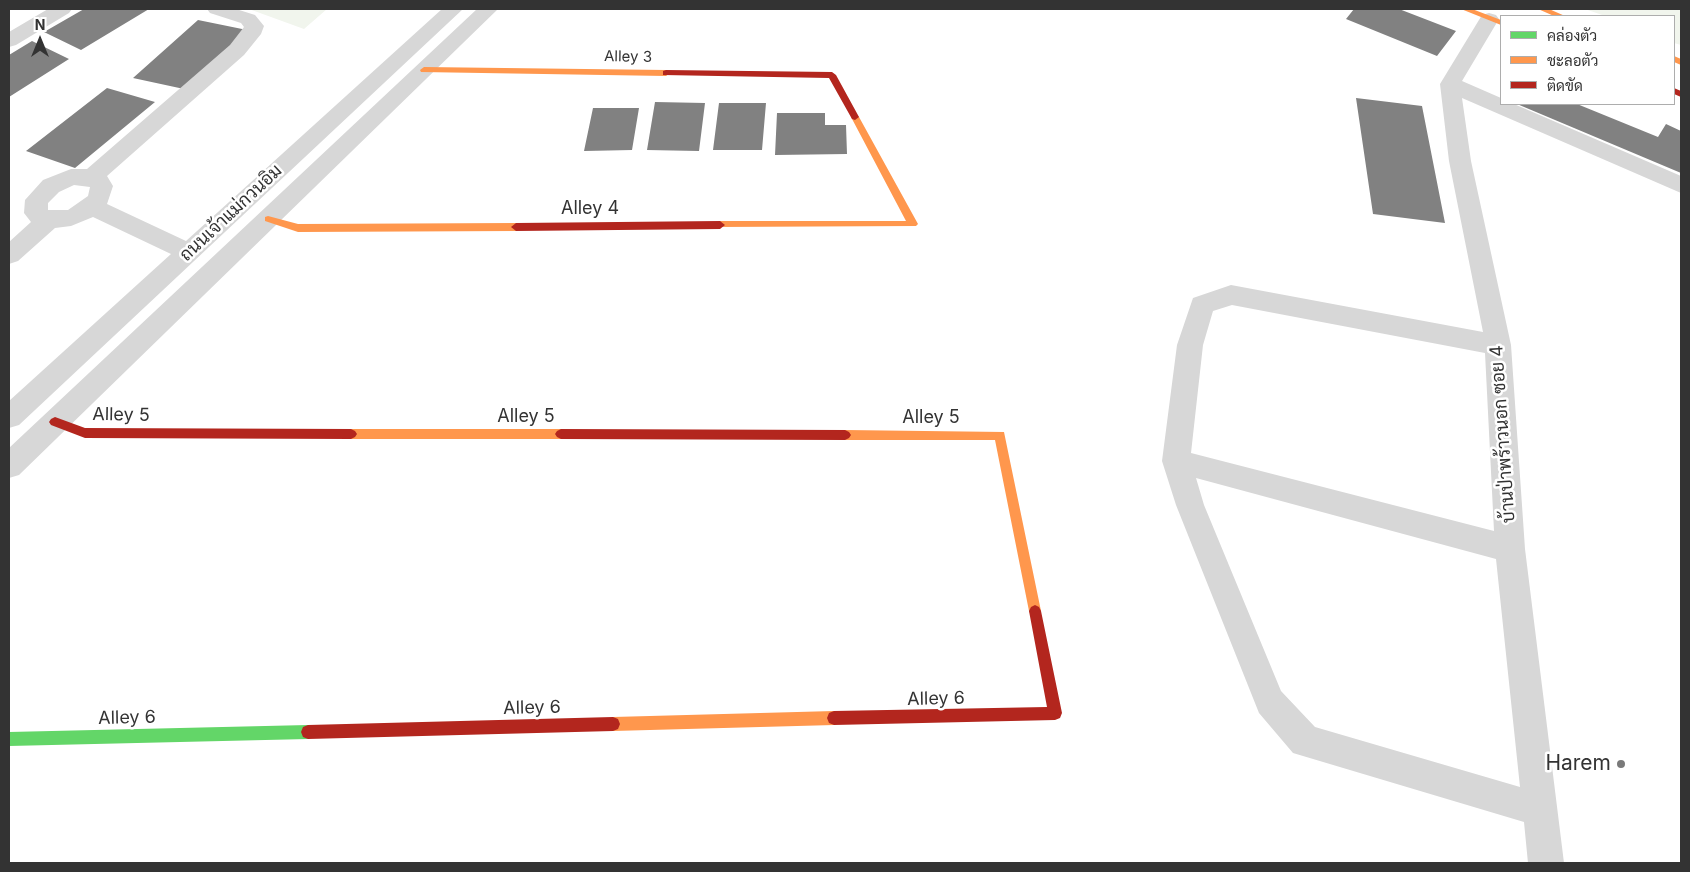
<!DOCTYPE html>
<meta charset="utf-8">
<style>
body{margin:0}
#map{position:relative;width:1690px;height:872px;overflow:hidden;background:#fff;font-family:Inter,Sarabun,sans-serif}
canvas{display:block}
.frame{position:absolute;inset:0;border:10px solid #333;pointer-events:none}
.legend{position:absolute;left:1500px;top:15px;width:175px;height:90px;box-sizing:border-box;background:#fff;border:1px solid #adadad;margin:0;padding:6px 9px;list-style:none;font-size:15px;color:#333}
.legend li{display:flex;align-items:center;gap:10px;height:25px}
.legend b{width:25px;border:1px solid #adadad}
.north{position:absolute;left:15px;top:15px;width:50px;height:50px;-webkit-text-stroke:4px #fff;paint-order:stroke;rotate:0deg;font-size:14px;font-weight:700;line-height:20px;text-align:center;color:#333}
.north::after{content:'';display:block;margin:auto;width:18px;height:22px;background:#333;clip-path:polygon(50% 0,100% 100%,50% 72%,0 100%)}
</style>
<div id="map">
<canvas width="1690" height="872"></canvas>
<div class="frame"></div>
<ul class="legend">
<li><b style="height:6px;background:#63d668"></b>คล่องตัว</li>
<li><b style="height:6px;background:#ff974d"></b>ชะลอตัว</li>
<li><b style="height:6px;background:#b3261e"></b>ติดขัด</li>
</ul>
<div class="north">N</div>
</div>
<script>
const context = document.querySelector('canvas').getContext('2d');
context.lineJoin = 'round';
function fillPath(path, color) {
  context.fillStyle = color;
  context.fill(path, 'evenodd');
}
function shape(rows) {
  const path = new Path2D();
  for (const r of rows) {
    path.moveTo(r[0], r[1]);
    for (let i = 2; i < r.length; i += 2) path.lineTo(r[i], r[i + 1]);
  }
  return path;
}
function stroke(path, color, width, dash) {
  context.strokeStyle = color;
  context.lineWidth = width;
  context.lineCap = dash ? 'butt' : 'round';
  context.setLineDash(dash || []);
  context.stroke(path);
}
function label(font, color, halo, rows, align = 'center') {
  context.font = font + ' Inter,Sarabun,sans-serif';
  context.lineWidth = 5;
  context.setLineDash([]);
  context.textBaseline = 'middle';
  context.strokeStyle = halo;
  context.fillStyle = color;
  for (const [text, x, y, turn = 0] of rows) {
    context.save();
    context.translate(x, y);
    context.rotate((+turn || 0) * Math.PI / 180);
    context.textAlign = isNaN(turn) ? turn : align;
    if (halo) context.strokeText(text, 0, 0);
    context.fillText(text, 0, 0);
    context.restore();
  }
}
fillPath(shape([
 [249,9,327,9,304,29],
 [1585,9,1681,9,1681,45,1674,43,1674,16,1605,16]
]), '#f1f5ed');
fillPath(shape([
 [84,9,149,9,81,50,44,32],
 [1354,9,1399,9,1456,31,1437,56,1346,19],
 [198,20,247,30,184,89,133,78],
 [32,41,69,59,9,97,9,55],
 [107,88,155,102,75,168,26,151],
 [1356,98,1422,106,1445,223,1373,214],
 [655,102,705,103,699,151,647,150],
 [719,103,766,103,762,150,713,150],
 [1517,104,1577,104,1658,137,1666,124,1681,131,1681,173],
 [593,108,639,108,632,150,584,151],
 [777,113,825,113,825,125,846,125,847,154,775,155]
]), '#818181');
fillPath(shape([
 [48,9,72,9,69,13,16,45,9,47,9,32,48,9],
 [207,9,236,9,255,15,264,26,261,34,244,55,107,176,113,186,107,204,186,241,442,9,463,9,19,425,9,428,9,401,171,254,93,217,71,226,55,228,18,261,9,264,9,242,31,222,24,213,25,200,43,180,71,169,87,169,230,45,244,27,241,23,210,13,207,9],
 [74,185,90,187,88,196,68,210,48,210,48,203,59,192,74,185],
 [477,9,498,9,19,475,9,478,9,448,477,9],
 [1489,13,1496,15,1499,19,1462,81,1501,98,1501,104,1514,104,1681,176,1681,193,1462,98,1471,161,1511,345,1525,549,1564,863,1528,863,1524,822,1293,753,1259,713,1176,505,1162,461,1177,345,1193,298,1231,285,1483,332,1449,161,1440,84,1482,15,1489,13],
 [1232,305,1485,353,1494,531,1191,453,1203,345,1213,311,1232,305],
 [1196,478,1496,559,1520,787,1315,727,1281,691,1204,505,1196,478]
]), '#d7d7d7');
fillPath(shape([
 [308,725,313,727,315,732,313,737,308,739,9,746,9,732,308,725]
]), '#63d668');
fillPath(shape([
 [1461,9,1472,9,1501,20,1501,25,1461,9],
 [1538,9,1549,9,1565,16,1554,16,1538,9],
 [1674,56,1681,59,1681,65,1674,62,1674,56],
 [424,67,666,70,670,73,666,76,421,72,420,70,424,67],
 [855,114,859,117,918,224,916,226,717,227,715,225,720,221,906,221,851,117,855,114],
 [268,216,298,224,516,223,521,227,516,231,298,232,265,221,265,217,268,216],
 [351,429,561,429,565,431,567,434,565,437,561,439,351,439,347,437,345,434,347,431,351,429],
 [845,430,1004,432,1041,611,1039,615,1035,617,1031,615,1029,611,995,440,845,440,841,438,839,435,841,432,845,430],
 [834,711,839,713,841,718,839,723,834,725,613,731,608,729,606,724,608,719,613,717,834,711]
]), '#ff974d');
fillPath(shape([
 [666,70,832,72,836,75,859,117,855,120,852,119,829,78,663,75,663,71,666,70],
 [1674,88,1681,91,1681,97,1674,94,1674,88],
 [720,221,725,225,720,229,516,231,511,227,516,223,720,221],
 [55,417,85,428,351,429,355,431,357,434,355,437,351,439,85,438,51,425,49,422,51,419,55,417],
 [561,429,845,430,849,432,851,435,849,438,845,440,561,439,557,437,555,434,557,431,561,429],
 [1035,605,1039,607,1041,611,1062,713,1060,718,1055,720,834,725,829,723,827,718,829,713,834,711,1047,707,1029,611,1031,607,1035,605],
 [613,717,618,719,620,724,618,729,613,731,308,739,303,737,301,732,303,727,308,725,613,717]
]), '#b3261e');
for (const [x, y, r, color] of [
 [1621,764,5,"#7a7a7a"]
]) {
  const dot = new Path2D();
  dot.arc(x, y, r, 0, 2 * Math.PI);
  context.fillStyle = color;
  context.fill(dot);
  stroke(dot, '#fff', 2);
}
label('15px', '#333', '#fff', [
 ["Alley 3",628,57,1]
]);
label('18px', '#333', '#fff', [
 ["Alley 4",590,209],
 ["ถนนเจ้าแม่กวนอิม",231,213,-43],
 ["Alley 5",121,415,1],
 ["Alley 5",526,417],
 ["Alley 5",931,418],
 ["บ้านป่าพร้าวนอก ซอย 4",1503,434,-94],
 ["Alley 6",936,699,-1],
 ["Alley 6",532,708,-1],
 ["Alley 6",127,718,-1]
]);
label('21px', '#333', '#fff', [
 ["Harem",1611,764]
], 'right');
</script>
